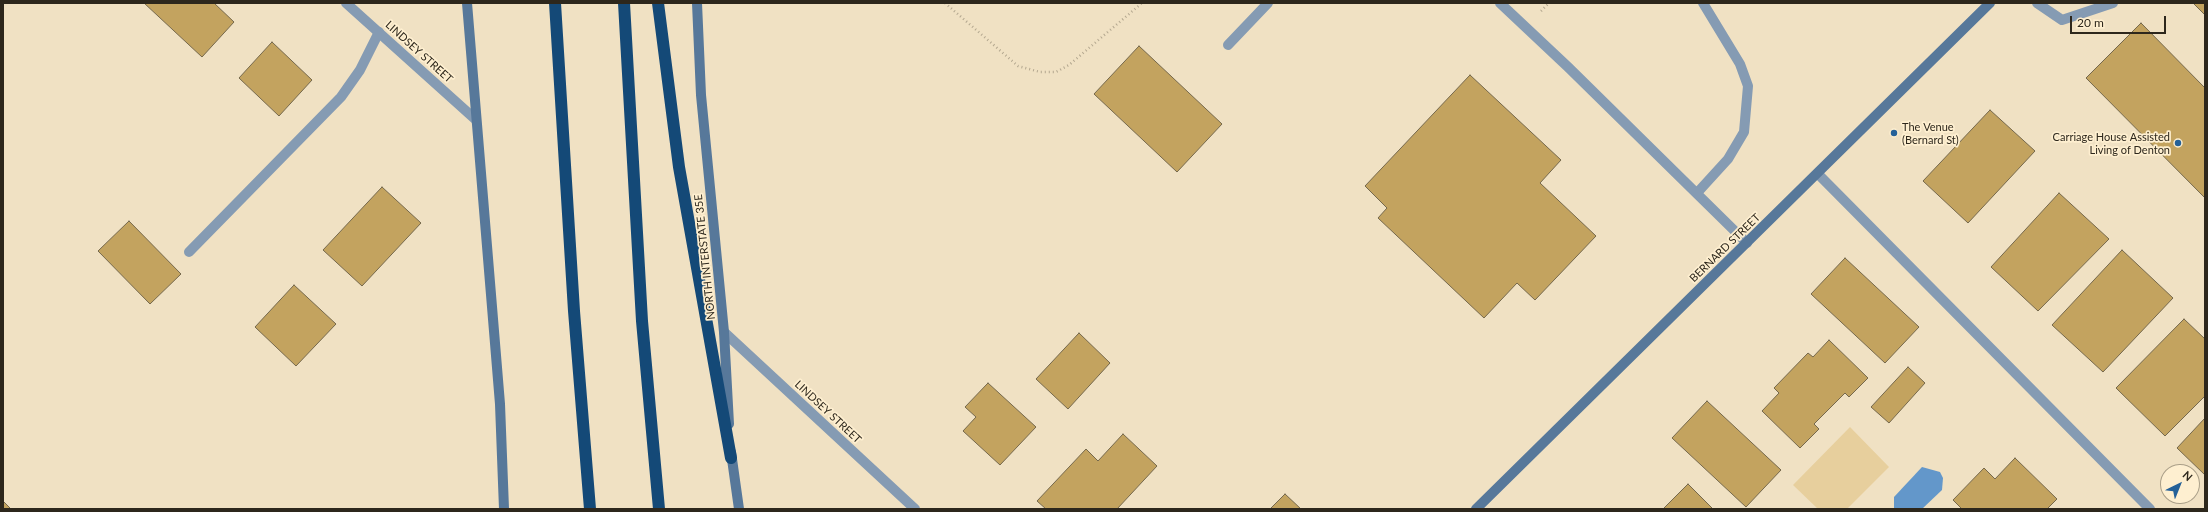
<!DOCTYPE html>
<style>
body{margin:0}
#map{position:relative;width:2208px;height:512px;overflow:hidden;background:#f0e1c3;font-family:Lato,sans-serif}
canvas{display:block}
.frame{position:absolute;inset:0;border:4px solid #2d271c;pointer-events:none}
.north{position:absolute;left:2160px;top:464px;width:40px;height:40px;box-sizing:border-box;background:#feefd0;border:1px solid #aa9f88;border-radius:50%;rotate:43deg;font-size:11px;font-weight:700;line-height:16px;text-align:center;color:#2d271c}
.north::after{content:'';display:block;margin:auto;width:14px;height:18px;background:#256198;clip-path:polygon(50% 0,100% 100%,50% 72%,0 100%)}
.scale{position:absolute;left:2070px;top:16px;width:96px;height:18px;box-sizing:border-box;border:2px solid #2d271c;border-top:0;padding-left:5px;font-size:12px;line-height:14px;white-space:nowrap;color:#2d271c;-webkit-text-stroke:3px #feefd0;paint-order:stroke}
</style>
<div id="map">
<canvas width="2208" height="512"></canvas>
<div class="frame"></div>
<div class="north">N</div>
<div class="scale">20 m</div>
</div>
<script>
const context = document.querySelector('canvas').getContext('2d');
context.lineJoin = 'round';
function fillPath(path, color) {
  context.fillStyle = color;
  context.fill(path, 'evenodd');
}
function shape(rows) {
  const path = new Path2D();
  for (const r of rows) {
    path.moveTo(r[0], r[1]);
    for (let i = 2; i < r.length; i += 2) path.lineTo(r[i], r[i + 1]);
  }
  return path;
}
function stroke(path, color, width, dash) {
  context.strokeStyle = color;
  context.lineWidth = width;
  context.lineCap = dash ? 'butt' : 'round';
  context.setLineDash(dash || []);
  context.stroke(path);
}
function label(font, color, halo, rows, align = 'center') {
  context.font = font + ' Lato,sans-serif';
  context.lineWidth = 3.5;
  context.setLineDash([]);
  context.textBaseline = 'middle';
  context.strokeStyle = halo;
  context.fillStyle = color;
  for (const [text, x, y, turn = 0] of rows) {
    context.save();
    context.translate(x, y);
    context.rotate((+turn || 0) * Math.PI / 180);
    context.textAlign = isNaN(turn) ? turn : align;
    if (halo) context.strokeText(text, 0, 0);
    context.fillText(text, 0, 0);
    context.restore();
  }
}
fillPath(shape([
 [1850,427,1889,467,1847,509,1818,509,1793,485]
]), '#e7cf9d');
fillPath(shape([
 [1922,467,1940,472,1943,478,1942,490,1922,509,1894,509,1894,497]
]), '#6397ca');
const building = shape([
 [144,3,214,3,234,22,202,57,144,3],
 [2193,3,2205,3,2205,15,2193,3],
 [2141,23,2205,88,2205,198,2086,78,2141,23],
 [272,42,312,80,279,116,239,78,272,42],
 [1139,46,1222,124,1177,172,1094,94,1139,46],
 [1470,75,1561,160,1540,183,1596,236,1535,300,1517,283,1484,318,1378,218,1387,208,1365,186,1470,75],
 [1990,110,2035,151,1968,223,1923,181,1990,110],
 [382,187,421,223,362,286,323,250,382,187],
 [2059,193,2109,239,2038,311,1991,267,2059,193],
 [129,221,181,274,150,304,98,251,129,221],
 [2122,250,2173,298,2103,372,2052,325,2122,250],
 [1845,258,1919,327,1885,363,1811,294,1845,258],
 [294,285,336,324,296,366,255,327,294,285],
 [2184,319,2205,339,2205,396,2165,436,2116,388,2184,319],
 [1079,333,1110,363,1068,409,1036,379,1079,333],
 [1829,340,1868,378,1849,397,1845,393,1814,424,1819,429,1800,448,1762,411,1779,393,1774,388,1808,353,1813,357,1829,340],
 [1908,367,1925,383,1889,423,1871,407,1908,367],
 [988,383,1036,427,1000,465,963,431,976,417,965,407,988,383],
 [1707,401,1781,470,1746,507,1672,438,1707,401],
 [2205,418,2205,475,2177,448,2205,418],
 [1123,434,1157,466,1117,509,1046,509,1037,501,1086,449,1098,461,1123,434],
 [2015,458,2057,499,2047,509,1962,509,1953,500,1984,468,1995,479,2015,458],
 [1688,484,1713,509,1663,509,1688,484],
 [1285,494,1301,509,1270,509,1285,494],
 [3,501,11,509,3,509,3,501]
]);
fillPath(building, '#c3a35f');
stroke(building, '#75684c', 1);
stroke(shape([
 [945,3,1018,66,1040,72,1056,72,1069,65,1142,3],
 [1541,11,1549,3]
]), '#b3a78f', 2.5, [1, 3]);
stroke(shape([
 [1500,3,1568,67,1747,243],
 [2037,3,2062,20,2113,3],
 [1228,45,1268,3],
 [1818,174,2150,509],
 [1697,193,1728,159,1744,132,1748,86,1740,64,1703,3],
 [189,252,341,97,360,70,379,32]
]), '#859bb3', 10);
stroke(shape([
 [346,3,475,119],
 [724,332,915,509]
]), '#859bb3', 10);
stroke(shape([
 [467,3,500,404,504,509],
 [697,3,701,95,724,332,729,424],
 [731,452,739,509],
 [1476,509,1990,3]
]), '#57789a', 10);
stroke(shape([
 [555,3,574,311,590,509],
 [624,3,642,321,659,509],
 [658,3,679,167,731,458]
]), '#144977', 12);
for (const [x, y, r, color] of [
 [1894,133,4,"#256198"],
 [2178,143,4,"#256198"]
]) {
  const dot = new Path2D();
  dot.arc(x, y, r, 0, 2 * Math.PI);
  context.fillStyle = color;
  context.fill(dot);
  stroke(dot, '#feefd0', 1.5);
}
label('11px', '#2d271c', '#feefd0', [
 ["LINDSEY STREET",419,52,42],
 ["BERNARD STREET",1725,248,-44],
 ["NORTH INTERSTATE 35E",705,257,-96],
 ["LINDSEY STREET",828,412,43]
]);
label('11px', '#2d271c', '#feefd0', [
 ["The Venue",1902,127],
 ["(Bernard St)",1902,140],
 ["Carriage House Assisted",2170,137,"right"],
 ["Living of Denton",2170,150,"right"]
], 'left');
</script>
